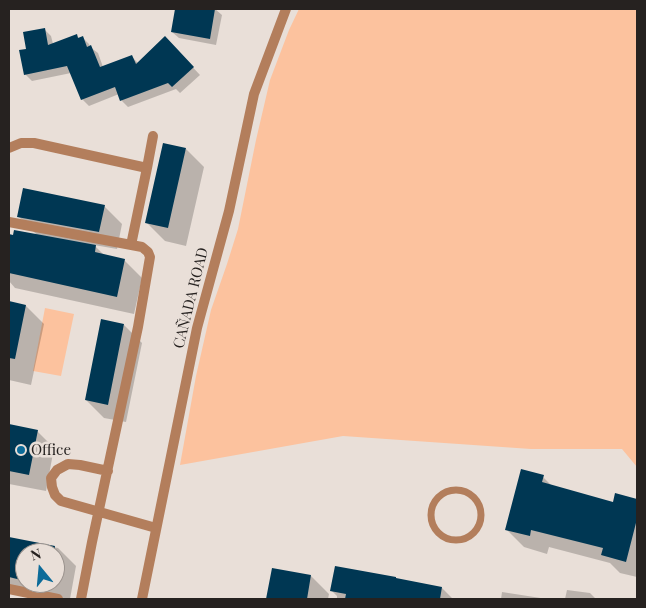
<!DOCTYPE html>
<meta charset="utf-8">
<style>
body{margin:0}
#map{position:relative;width:646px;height:608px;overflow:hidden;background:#e9dfd8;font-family:"Playfair Display",serif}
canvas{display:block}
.frame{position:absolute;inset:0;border:10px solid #262220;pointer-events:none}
.north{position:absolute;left:15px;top:543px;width:50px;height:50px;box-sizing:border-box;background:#e9dfd8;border:1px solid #9b938e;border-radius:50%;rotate:343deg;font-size:14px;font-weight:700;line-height:20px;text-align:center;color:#262220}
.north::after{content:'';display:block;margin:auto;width:18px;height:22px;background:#0c6b99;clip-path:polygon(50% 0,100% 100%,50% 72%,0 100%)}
</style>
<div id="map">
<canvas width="646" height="608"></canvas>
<div class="frame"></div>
<div class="north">N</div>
</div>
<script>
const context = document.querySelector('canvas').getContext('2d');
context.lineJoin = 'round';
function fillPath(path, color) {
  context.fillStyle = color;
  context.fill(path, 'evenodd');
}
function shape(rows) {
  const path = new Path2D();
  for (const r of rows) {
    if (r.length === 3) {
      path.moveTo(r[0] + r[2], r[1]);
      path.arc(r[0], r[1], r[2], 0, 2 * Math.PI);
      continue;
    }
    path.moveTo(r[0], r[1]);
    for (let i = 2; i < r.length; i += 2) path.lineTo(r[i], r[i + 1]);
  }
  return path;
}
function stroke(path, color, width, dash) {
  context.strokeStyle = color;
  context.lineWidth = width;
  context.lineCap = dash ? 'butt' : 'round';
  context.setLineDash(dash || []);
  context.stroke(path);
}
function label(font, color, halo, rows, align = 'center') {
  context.font = font + ' "Playfair Display",serif';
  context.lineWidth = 5;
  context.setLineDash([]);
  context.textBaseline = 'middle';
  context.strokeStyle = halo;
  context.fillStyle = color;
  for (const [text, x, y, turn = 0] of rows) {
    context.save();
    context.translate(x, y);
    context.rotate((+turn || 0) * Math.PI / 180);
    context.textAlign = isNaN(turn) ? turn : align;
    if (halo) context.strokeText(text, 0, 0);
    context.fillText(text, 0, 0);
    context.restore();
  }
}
fillPath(shape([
 [299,9,637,9,637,467,622,449,531,449,343,436,180,465,196,376,211,310,227,264,238,229,256,140,270,80,289,30],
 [45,308,74,314,61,376,33,371]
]), '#fcc29e');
fillPath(shape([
 [176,9,215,9,222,15,216,45,179,38,172,32],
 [44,29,51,36,53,44,76,35,79,38,82,37,89,44,90,47,98,53,103,67,132,57,138,63,172,45,200,75,180,93,176,89,128,107,122,101,119,94,89,106,82,99,71,73,32,81,25,74,28,50],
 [186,149,204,167,186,246,165,241,147,223],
 [104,206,122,224,117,249,94,245,105,256,124,260,142,278,134,314,15,288,9,281,9,235,14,236,38,236,18,216],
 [9,303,26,306,44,324,31,385,9,380],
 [124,325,142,343,126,422,104,418,86,400],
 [9,425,37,431,54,448,46,491,9,484],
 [543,477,553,487,614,503,616,495,637,501,637,577,620,573,610,563,549,547,547,554,524,547,506,529],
 [9,538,58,548,76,566,70,599,49,599,9,591],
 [25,553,55,553,55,583,25,583],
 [273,570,311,576,329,594,328,599,267,599],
 [397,580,442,588,453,599,337,599,337,596,331,590],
 [567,590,590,593,596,599,565,599],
 [502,592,547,599,501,599]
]), '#0003');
fillPath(shape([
 [175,9,215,9,210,39,171,32],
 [45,28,48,45,77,34,78,38,83,36,87,47,91,45,100,67,132,55,136,64,165,36,194,67,172,87,168,83,120,101,115,87,81,100,67,66,24,75,19,50,26,49,23,32],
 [163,143,186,148,168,228,145,223],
 [23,188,105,205,99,232,17,217],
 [14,230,96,245,95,252,125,259,117,297,9,273,9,234,13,235],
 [9,301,26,305,15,359,9,358],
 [101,319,124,324,108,405,85,400],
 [9,424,38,430,29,475,9,471],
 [521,469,544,475,542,482,613,502,615,493,637,499,637,519,626,562,601,555,603,548,531,530,530,536,505,530],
 [9,537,55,546,54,553,25,553,25,581,9,577],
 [335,566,396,577,396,578,442,587,440,599,345,599,346,594,330,591],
 [272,568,311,575,307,599,266,599]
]), '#003753');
stroke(shape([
 [456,515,25]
]), '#b37e5c', 7);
stroke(shape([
 [9,148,21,143,34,143,147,168,131,245],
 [147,168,153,136],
 [9,222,142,247,148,252,150,257,138,327,92,542,81,599],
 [108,471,80,465,68,464,57,470,51,478,52,487,55,495,61,501,156,528],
 [9,589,58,599]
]), '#b37e5c', 10);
stroke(shape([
 [142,599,197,328,229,211,254,94,286,9]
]), '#b37e5c', 10);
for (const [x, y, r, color] of [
 [21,450,5,"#0c6b99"]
]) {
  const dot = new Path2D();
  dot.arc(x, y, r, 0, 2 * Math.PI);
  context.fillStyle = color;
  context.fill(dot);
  stroke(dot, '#e9dfd8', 2);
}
label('15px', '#262220', '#e9dfd8', [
 ["CAÑADA ROAD",191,298,-76]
]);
label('15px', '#262220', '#e9dfd8', [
 ["Office",31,450]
], 'left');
</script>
